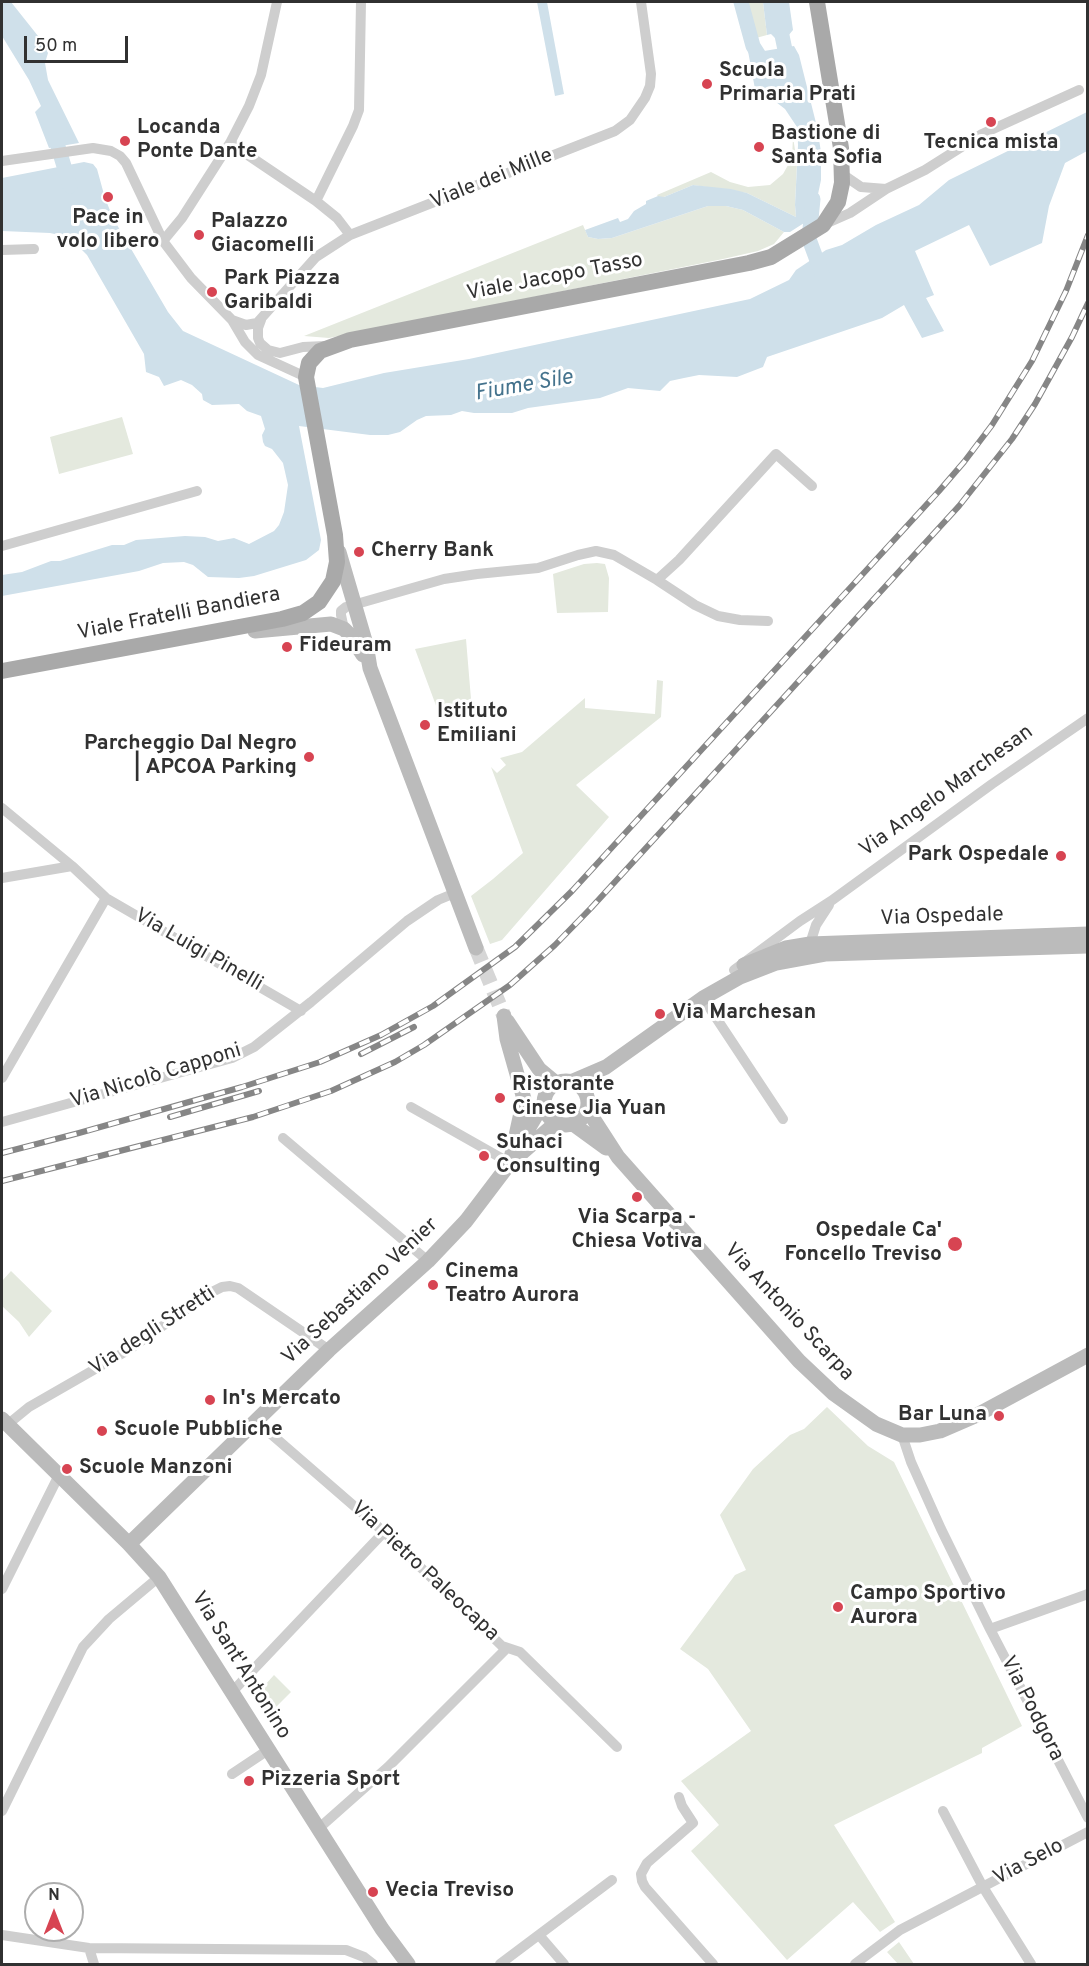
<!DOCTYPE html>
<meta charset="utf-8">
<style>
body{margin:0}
#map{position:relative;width:1089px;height:1966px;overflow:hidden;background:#fff;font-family:Overpass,sans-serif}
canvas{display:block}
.frame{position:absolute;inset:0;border:3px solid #313131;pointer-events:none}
.north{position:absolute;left:24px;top:1882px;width:60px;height:60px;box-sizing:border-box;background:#fff;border:2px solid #adadad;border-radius:50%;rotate:0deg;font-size:16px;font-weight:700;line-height:24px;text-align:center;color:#313131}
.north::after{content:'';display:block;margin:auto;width:21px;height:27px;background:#d74452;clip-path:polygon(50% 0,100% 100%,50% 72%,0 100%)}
.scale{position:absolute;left:24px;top:36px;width:104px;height:27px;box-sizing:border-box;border:3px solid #313131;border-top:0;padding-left:8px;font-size:18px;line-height:21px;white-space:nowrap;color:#313131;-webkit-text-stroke:4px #fff;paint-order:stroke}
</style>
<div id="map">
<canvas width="1089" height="1966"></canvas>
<div class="frame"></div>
<div class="north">N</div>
<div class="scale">50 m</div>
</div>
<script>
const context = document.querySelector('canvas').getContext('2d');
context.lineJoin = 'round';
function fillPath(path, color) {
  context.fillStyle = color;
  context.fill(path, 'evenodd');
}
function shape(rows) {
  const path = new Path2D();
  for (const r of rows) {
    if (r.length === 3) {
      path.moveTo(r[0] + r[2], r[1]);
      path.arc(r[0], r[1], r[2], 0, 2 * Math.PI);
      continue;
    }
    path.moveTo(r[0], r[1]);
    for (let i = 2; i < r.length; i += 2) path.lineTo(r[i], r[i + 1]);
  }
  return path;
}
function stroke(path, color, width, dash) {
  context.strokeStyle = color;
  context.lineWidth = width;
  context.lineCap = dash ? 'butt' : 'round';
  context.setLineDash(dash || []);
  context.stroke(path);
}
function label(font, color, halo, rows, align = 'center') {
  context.font = font + ' Overpass,sans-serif';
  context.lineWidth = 6;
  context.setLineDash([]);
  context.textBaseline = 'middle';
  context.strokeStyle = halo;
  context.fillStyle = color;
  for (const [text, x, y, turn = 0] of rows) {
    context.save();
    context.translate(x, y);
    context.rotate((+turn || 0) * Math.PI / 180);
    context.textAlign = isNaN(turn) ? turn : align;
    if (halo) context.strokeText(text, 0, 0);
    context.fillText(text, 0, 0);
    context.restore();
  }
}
fillPath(shape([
 [747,2,763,2,767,35,756,38],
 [793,137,797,163,795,205,796,217,747,193,693,185,664,197,659,198,657,195,711,172,730,182,748,187,770,185,783,174,792,158],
 [708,206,726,206,743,210,784,232,774,244,758,251,723,259,329,338,304,336,583,225,588,237,598,239,612,238],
 [122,417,133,454,59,474,50,437],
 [597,563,605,564,609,578,608,612,557,613,553,574,584,564],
 [466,639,471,699,438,711,415,649],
 [657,680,663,681,661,717,576,785,609,817,502,940,490,944,471,896,493,879,523,853,491,767,497,773,506,765,500,758,522,752,585,698,585,708,655,714],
 [11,1271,52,1311,29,1337,19,1322,2,1306,2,1281],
 [827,1407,868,1446,894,1462,1022,1726,982,1748,982,1753,834,1825,895,1922,880,1932,853,1902,787,1960,691,1851,719,1825,681,1781,751,1731,708,1669,680,1649,735,1575,746,1570,720,1515,753,1469,790,1435,804,1429],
 [274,1675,291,1692,266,1717,255,1699,256,1695],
 [899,1942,914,1964,898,1964,887,1952]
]), '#e4e9de');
fillPath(shape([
 [2,2,11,2,42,41,48,53,45,63,48,80,79,143,49,148,35,112,41,106,29,80,2,36],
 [537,2,547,2,564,94,555,96],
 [736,2,747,2,756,42,749,43,747,33,741,29],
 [763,2,789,2,793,30,788,36,775,38,771,34,767,35],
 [794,46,799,55,817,127,821,152,821,180,814,213,815,216,790,232,784,232,743,210,726,206,708,206,612,238,598,239,588,237,585,230,618,218,620,222,628,219,634,211,646,204,646,201,658,196,664,197,693,185,731,189,747,193,796,217,795,205,798,145,797,127,785,109,772,99,755,89,748,51,764,51],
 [1087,112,1087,151,1065,163,1049,206,1042,243,990,266,969,225,915,251,934,295,926,298,944,331,922,338,904,305,882,318,767,357,763,367,737,377,699,375,684,378,670,381,660,391,628,388,600,398,528,408,512,413,474,413,462,411,451,415,426,416,417,420,400,432,388,435,370,435,299,426,321,540,319,550,306,560,254,576,239,578,208,577,193,565,184,562,163,563,139,571,2,596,2,575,22,572,51,561,60,561,112,545,124,545,136,540,185,536,205,537,218,541,234,538,249,544,274,531,279,525,284,512,288,485,283,463,272,449,265,446,263,442,262,435,265,429,261,416,247,411,239,404,212,405,203,400,202,394,192,385,181,380,164,386,159,377,146,372,144,354,87,255,79,247,59,235,50,233,2,231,2,178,84,162,93,164,97,169,105,198,113,218,168,312,183,331,299,385,323,388,384,373,469,359,750,299,789,280,796,270,826,250,842,245,876,225,919,205,949,180]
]), '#cfe0ea');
stroke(shape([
 [741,2,753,46,767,68],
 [775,2,789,69],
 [56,140,70,186],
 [813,199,809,239,822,274]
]), '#cfe0ea', 15);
stroke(shape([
 [476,948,504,1016]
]), '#d6d6d6', 15, [15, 8]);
stroke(shape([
 [230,143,316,201,337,218,350,235],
 [2,161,93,148,111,151,120,156,126,163,163,241,191,278,232,320,245,342,258,355,306,377],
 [842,174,861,187,886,189],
 [316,201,353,126,359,110,361,2],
 [825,224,850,213,886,189,925,170,982,134,1079,90],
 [163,241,182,218,230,143,249,106,261,75,277,2],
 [2,250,34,249],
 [232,320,246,325,257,323,316,257,350,235,615,131,630,120,645,98,650,86,651,74,641,2],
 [261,320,258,328,258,338,260,343,268,350,280,353,303,347,325,346],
 [2,546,197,491],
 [657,580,679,560,776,454,812,486],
 [344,629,341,615,341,611,346,607,444,579,477,574,538,568,578,555,596,551,614,555,657,580,695,605,718,616,740,620,768,621],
 [2,808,72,866,106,898,301,1011],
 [2,878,72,866],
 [808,950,816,925,829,905],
 [734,970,800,921,831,901,992,784,1088,718],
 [703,998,783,1119],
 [2,1078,106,898],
 [411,1107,510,1163],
 [2,1122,232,1058,254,1047,311,1002,407,921,438,900,455,893],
 [283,1138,428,1261],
 [256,1421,384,1532,502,1646,520,1652,617,1747],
 [7,1425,29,1407,130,1349,208,1294,222,1287,230,1286,238,1288,329,1350],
 [902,1435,911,1462,941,1529,990,1629,1088,1818],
 [2,1589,59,1475],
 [990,1629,1088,1594],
 [232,1692,384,1532],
 [232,1774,268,1750],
 [679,1797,682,1806,693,1823,647,1863,641,1874,642,1881,645,1887,713,1964],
 [2,1811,83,1647,109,1619,159,1577],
 [943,1811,983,1887,1031,1964],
 [318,1829,388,1767,507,1648],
 [2,1935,89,1948,346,1950,364,1957,373,1964],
 [539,1935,564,1964],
 [89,1948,94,1964],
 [500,1964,612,1880],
 [855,1964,900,1930,1088,1832]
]), '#cecece', 10);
stroke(shape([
 [339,552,366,644,370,668,476,948],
 [255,631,331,624,344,629,350,635,363,655],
 [744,965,786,948,810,944,1088,934],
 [504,1016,507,1039,524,1099,510,1163],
 [507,1021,539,1069,557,1084],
 [566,1103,22],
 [571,1082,606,1067,703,998,740,977,776,963,825,954,1088,946],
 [587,1109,618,1157,799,1361,834,1394,876,1424,902,1435,920,1435,940,1431,977,1415,1088,1355],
 [573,1124,606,1148],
 [521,1141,544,1102],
 [2,1419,129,1544,159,1577,382,1929,408,1964],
 [129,1544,329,1350,428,1261,466,1221,510,1163,556,1123]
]), '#bbb', 15);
stroke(shape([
 [2,671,282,619,303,613,319,602,333,581,337,562,335,535,306,377,309,363,320,351,350,340,749,263,771,257,823,225,838,202,842,183,841,148,817,2]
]), '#a9a9a9', 16);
const rail = shape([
 [361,1054,414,1027],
 [170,1117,259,1091],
 [2,1153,79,1133,242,1087,320,1062,381,1035,433,1006,515,947,572,891,939,491,964,462,992,425,1032,361,1066,291,1088,235],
 [2,1181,253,1117,331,1091,395,1062,424,1045,510,985,555,945,591,908,959,506,1012,439,1035,404,1072,337,1088,303]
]);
stroke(rail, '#868686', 6);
stroke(rail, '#fff', 4, [11]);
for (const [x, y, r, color] of [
 [707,84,6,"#d74452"],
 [991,122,6,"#d74452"],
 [125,141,6,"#d74452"],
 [759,147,6,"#d74452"],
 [108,197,6,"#d74452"],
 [199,235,6,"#d74452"],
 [212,292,6,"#d74452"],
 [359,552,6,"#d74452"],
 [287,647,6,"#d74452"],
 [425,725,6,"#d74452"],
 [309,757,6,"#d74452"],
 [1061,856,6,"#d74452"],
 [660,1014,6,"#d74452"],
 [500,1098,6,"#d74452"],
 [484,1156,6,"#d74452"],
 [637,1197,6,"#d74452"],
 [955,1244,8,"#d74452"],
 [433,1285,6,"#d74452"],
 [210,1400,6,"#d74452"],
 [999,1416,6,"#d74452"],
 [102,1431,6,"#d74452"],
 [67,1469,6,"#d74452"],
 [838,1607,6,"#d74452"],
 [249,1781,6,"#d74452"],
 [373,1892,6,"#d74452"]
]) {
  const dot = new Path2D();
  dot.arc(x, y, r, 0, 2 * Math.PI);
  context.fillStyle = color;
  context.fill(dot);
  stroke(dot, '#fff', 2);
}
label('bold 21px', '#313131', '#fff', [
 ["Scuola",719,72],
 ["Primaria Prati",719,96],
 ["Locanda",137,129],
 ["Ponte Dante",137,153],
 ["Bastione di",771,135],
 ["Santa Sofia",771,159],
 ["Tecnica mista",991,144,"center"],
 ["Pace in",108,219,"center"],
 ["volo libero",108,243,"center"],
 ["Palazzo",211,223],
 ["Giacomelli",211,247],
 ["Park Piazza",224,280],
 ["Garibaldi",224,304],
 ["Cherry Bank",371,552],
 ["Fideuram",299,647],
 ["Istituto",437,713],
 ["Emiliani",437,737],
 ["Parcheggio Dal Negro",297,745,"right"],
 ["| APCOA Parking",297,769,"right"],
 ["Park Ospedale",1049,856,"right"],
 ["Via Marchesan",672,1014],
 ["Ristorante",512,1086],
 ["Cinese Jia Yuan",512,1110],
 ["Suhaci",496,1144],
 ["Consulting",496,1168],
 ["Via Scarpa -",637,1219,"center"],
 ["Chiesa Votiva",637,1243,"center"],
 ["Ospedale Ca'",942,1232,"right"],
 ["Foncello Treviso",942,1256,"right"],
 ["Cinema",445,1273],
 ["Teatro Aurora",445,1297],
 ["In's Mercato",222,1400],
 ["Bar Luna",987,1416,"right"],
 ["Scuole Pubbliche",114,1431],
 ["Scuole Manzoni",79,1469],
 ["Campo Sportivo",850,1595],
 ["Aurora",850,1619],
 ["Pizzeria Sport",261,1781],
 ["Vecia Treviso",385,1892]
], 'left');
label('21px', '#313131', '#fff', [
 ["Viale dei Mille",492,180,-22],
 ["Viale Jacopo Tasso",555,278,-11],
 ["Viale Fratelli Bandiera",179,615,-11],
 ["Via Angelo Marchesan",947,792,-36],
 ["Via Ospedale",942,918,-2],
 ["Via Luigi Pinelli",198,951,30],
 ["Via Nicolò Capponi",156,1077,-17],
 ["Via Sebastiano Venier",361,1292,-43],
 ["Via Antonio Scarpa",788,1313,47],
 ["Via degli Stretti",153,1332,-33],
 ["Via Pietro Paleocapa",424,1572,43],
 ["Via Sant'Antonino",240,1666,58],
 ["Via Podgora",1031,1709,63],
 ["Via Selo",1029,1863,-28]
]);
label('italic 22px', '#45738d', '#fff', [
 ["Fiume Sile",524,387,-10]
]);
</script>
